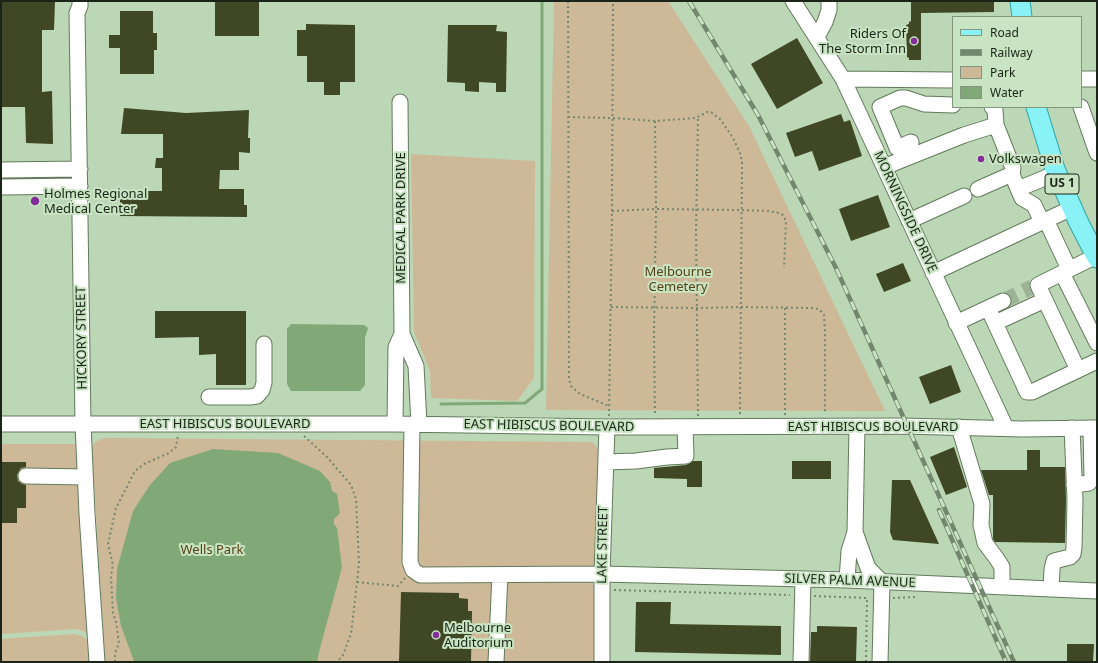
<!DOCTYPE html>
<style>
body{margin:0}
#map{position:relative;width:1098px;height:663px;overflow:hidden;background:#bcd7b5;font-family:"Noto Sans",sans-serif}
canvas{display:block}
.frame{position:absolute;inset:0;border:2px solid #1a2418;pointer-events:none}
.legend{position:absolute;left:952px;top:16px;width:130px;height:92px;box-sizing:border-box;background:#c9e4c2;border:1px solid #83977e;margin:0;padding:5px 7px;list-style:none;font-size:12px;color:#1a2418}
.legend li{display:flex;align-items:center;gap:8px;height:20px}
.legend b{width:20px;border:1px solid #83977e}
</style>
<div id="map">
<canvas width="1098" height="663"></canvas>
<div class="frame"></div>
<ul class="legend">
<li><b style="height:5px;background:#89f2f7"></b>Road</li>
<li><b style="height:5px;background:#73866e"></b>Railway</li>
<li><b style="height:11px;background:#cdb898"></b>Park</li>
<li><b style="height:11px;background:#81a877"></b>Water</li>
</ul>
</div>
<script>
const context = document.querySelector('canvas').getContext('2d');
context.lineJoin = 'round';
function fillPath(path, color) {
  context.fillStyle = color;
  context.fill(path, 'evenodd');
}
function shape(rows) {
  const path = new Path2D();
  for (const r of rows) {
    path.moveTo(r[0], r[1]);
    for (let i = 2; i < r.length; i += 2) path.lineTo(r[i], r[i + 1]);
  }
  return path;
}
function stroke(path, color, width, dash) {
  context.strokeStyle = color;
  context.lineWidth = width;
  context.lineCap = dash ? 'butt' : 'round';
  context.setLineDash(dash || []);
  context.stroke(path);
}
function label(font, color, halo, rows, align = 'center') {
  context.font = font + ' "Noto Sans",sans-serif';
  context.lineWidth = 4;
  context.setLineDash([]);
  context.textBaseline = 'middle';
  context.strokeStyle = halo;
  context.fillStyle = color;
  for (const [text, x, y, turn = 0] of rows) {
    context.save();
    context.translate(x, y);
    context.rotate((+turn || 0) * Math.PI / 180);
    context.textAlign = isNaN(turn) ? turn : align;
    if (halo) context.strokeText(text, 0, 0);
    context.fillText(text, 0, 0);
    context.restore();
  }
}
fillPath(shape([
 [554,1,668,1,749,126,885,411,546,410],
 [411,154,535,161,534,378,517,401,431,398,430,371,414,332],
 [104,438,592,442,599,449,594,662,105,662,92,449,95,442],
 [1,444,79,444,90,636,83,631,75,629,1,634],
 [75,634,82,636,87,640,89,662,1,662,1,639]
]), '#cdb898');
fillPath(shape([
 [291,324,364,325,368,328,365,338,365,385,360,391,291,391,287,384,287,329],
 [213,449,278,453,320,471,330,482,332,491,337,494,340,513,334,519,334,524,337,528,342,567,319,652,317,662,134,661,121,626,116,598,117,569,133,511,150,485,170,463]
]), '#81a877');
stroke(shape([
 [441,404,525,403,542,389,542,1]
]), '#81a877', 3);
fillPath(shape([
 [1,1,55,1,54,30,42,30,42,92,52,91,53,144,26,143,25,107,1,107],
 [215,1,259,1,259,36,215,36],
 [911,1,994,1,994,12,921,13,921,60,909,60,909,58,907,57,906,25,909,24,909,22,911,21],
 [120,11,153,11,153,33,157,33,157,50,154,50,154,74,120,74,120,48,109,48,109,35,120,35],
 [306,24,355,25,355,82,340,82,340,95,324,95,324,82,307,82,307,56,297,56,297,30,306,30],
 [448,25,497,25,496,31,507,32,506,92,496,92,496,83,479,82,479,92,465,91,465,83,447,82],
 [797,38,823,83,777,109,751,64],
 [124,108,186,113,249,110,248,138,250,138,250,153,239,152,239,170,220,170,219,189,244,189,244,205,247,205,247,217,120,216,120,191,162,191,162,168,155,168,156,158,163,158,163,134,121,134],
 [841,114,844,122,850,120,862,156,819,171,812,151,795,157,786,133],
 [878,195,890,227,851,241,839,209],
 [903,263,911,281,884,292,876,274],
 [155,311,246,311,246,385,216,385,216,354,199,355,199,337,155,338],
 [951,365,961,392,930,404,919,377],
 [954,447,967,487,946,495,930,457],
 [1027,450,1040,450,1040,467,1065,467,1066,500,1065,543,995,542,993,539,993,495,989,495,981,470,1027,470],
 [693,461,702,461,702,487,687,487,687,479,654,478,654,468,686,465],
 [792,461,831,461,831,479,792,479],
 [1,462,26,462,26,467,21,468,19,471,17,475,18,481,22,484,26,485,26,508,17,508,17,523,1,523],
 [892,480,910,480,939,544,893,540,890,532],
 [401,592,459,593,459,598,468,599,468,611,472,611,471,662,399,662],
 [636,602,671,602,670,624,781,626,781,655,635,652],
 [817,626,857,627,856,662,810,662,811,632,817,632],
 [1067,644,1094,644,1093,662,1067,662]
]), '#3f4724');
stroke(shape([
 [1003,301,1032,287]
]), '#9cb396', 15, [15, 8]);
const minor = shape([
 [80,1,80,6,77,13,83,424,87,514,97,662],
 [793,1,843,79,1006,428],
 [817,37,825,22,829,10,829,1],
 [843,79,953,80],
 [1081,79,1097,79],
 [992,107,995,110,996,125],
 [1081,107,1097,153],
 [911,142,897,148,880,107,900,98,906,98,924,104,953,105],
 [884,167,964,135,996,125,1013,168,1012,174],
 [1,170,80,169],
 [1,187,80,186],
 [978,189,1012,174,1018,189,1057,173],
 [1018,189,1022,198,1034,205,1042,222],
 [1046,220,1069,269],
 [909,221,964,196],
 [933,273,1072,208],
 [1062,273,1097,343],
 [1045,300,1078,370],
 [988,308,1003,301],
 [956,323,988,308,995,323,1045,300,1038,285,1096,256],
 [995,323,1027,392,1032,392,1097,361],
 [402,334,416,366,419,424],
 [209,397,250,397,257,396,262,390,264,383,264,344],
 [1,424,395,424,607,427,902,426,1022,429,1097,428],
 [395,424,396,347,402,334,400,102],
 [412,424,410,562,413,570,420,575,602,574,847,580,1097,591],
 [959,427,982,504,981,525,985,543,997,559,1002,567,1002,586],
 [606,462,636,461,667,457,686,456,685,427],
 [26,476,85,477],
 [1074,485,1089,483,1092,479,1091,428],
 [855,532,868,568,882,582,880,662],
 [847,580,849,551,855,532,857,427],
 [1051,588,1052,569,1054,561,1070,557,1073,554,1074,548,1075,500,1072,428],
 [496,662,500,575],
 [602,662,602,574,607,427],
 [801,662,803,579]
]);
const major = shape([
 [1020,1,1022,17],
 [1036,107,1055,169,1078,221,1097,258]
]);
stroke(minor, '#627a5b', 17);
stroke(major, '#2fa5a5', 21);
stroke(shape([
 [568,1,569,379,571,386,580,394,609,406],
 [568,117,613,118,655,121,696,118,707,112,711,112,721,120,733,138,740,153,742,163,740,414],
 [655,121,656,209,654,336,655,416],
 [612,211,656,209,741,210,768,211,779,213,783,215,786,221,784,268],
 [611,307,697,308,741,307,815,308,820,310,824,315,825,331,825,413],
 [785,308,785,416],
 [609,416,612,211,613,1],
 [698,416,696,232,698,117],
 [304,436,327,457,351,485,356,499,359,563,357,582,351,634,343,655,337,662],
 [357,582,398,586,405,578],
 [614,590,790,595],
 [814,596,867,598],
 [893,598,916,597],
 [115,662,115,653,119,643,116,622,113,613,111,576,113,565,108,544,116,508,135,471,144,464,169,453,176,447,178,435],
 [866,662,867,598,868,598]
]), '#74876f', 2, [2, 3]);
stroke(minor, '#fff', 15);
stroke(major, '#89f2f7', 19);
const rail = shape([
 [689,1,758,115,836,268,1014,662],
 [939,510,1006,662]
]);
stroke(rail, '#73866e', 4.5);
stroke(rail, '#c9e4c2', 3, [9]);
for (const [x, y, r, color] of [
 [914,41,4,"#842c99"],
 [981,159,4,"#842c99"],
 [35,201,5,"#842c99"],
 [436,635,4,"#842c99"]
]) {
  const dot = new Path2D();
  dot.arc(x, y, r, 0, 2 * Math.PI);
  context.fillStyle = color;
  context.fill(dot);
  stroke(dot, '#c9e4c2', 1.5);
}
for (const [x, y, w] of [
 [1062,184,34]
]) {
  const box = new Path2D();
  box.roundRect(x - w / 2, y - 10, w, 20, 3);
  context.fillStyle = '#c9e4c2';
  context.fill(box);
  stroke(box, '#1a2418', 1);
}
label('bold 12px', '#1a2418', null, [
 ["US 1",1062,184]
]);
label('13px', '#1a2418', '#c9e4c2', [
 ["Riders Of",906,34,"right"],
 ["The Storm Inn",906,49,"right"],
 ["Volkswagen",989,159],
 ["Holmes Regional",44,194],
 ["Medical Center",44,209],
 ["Melbourne",444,628],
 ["Auditorium",444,643]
], 'left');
label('13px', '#1a2418', '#c9e4c2', [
 ["MORNINGSIDE DRIVE",905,212,65],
 ["MEDICAL PARK DRIVE",401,218,-90],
 ["HICKORY STREET",82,338,-91],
 ["EAST HIBISCUS BOULEVARD",225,424],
 ["EAST HIBISCUS BOULEVARD",549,426,1],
 ["EAST HIBISCUS BOULEVARD",873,427],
 ["LAKE STREET",603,545,-89],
 ["SILVER PALM AVENUE",850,581,2]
]);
label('13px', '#563f14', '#c9e4c2', [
 ["Melbourne",678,272],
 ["Cemetery",678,287],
 ["Wells Park",212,550]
]);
</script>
